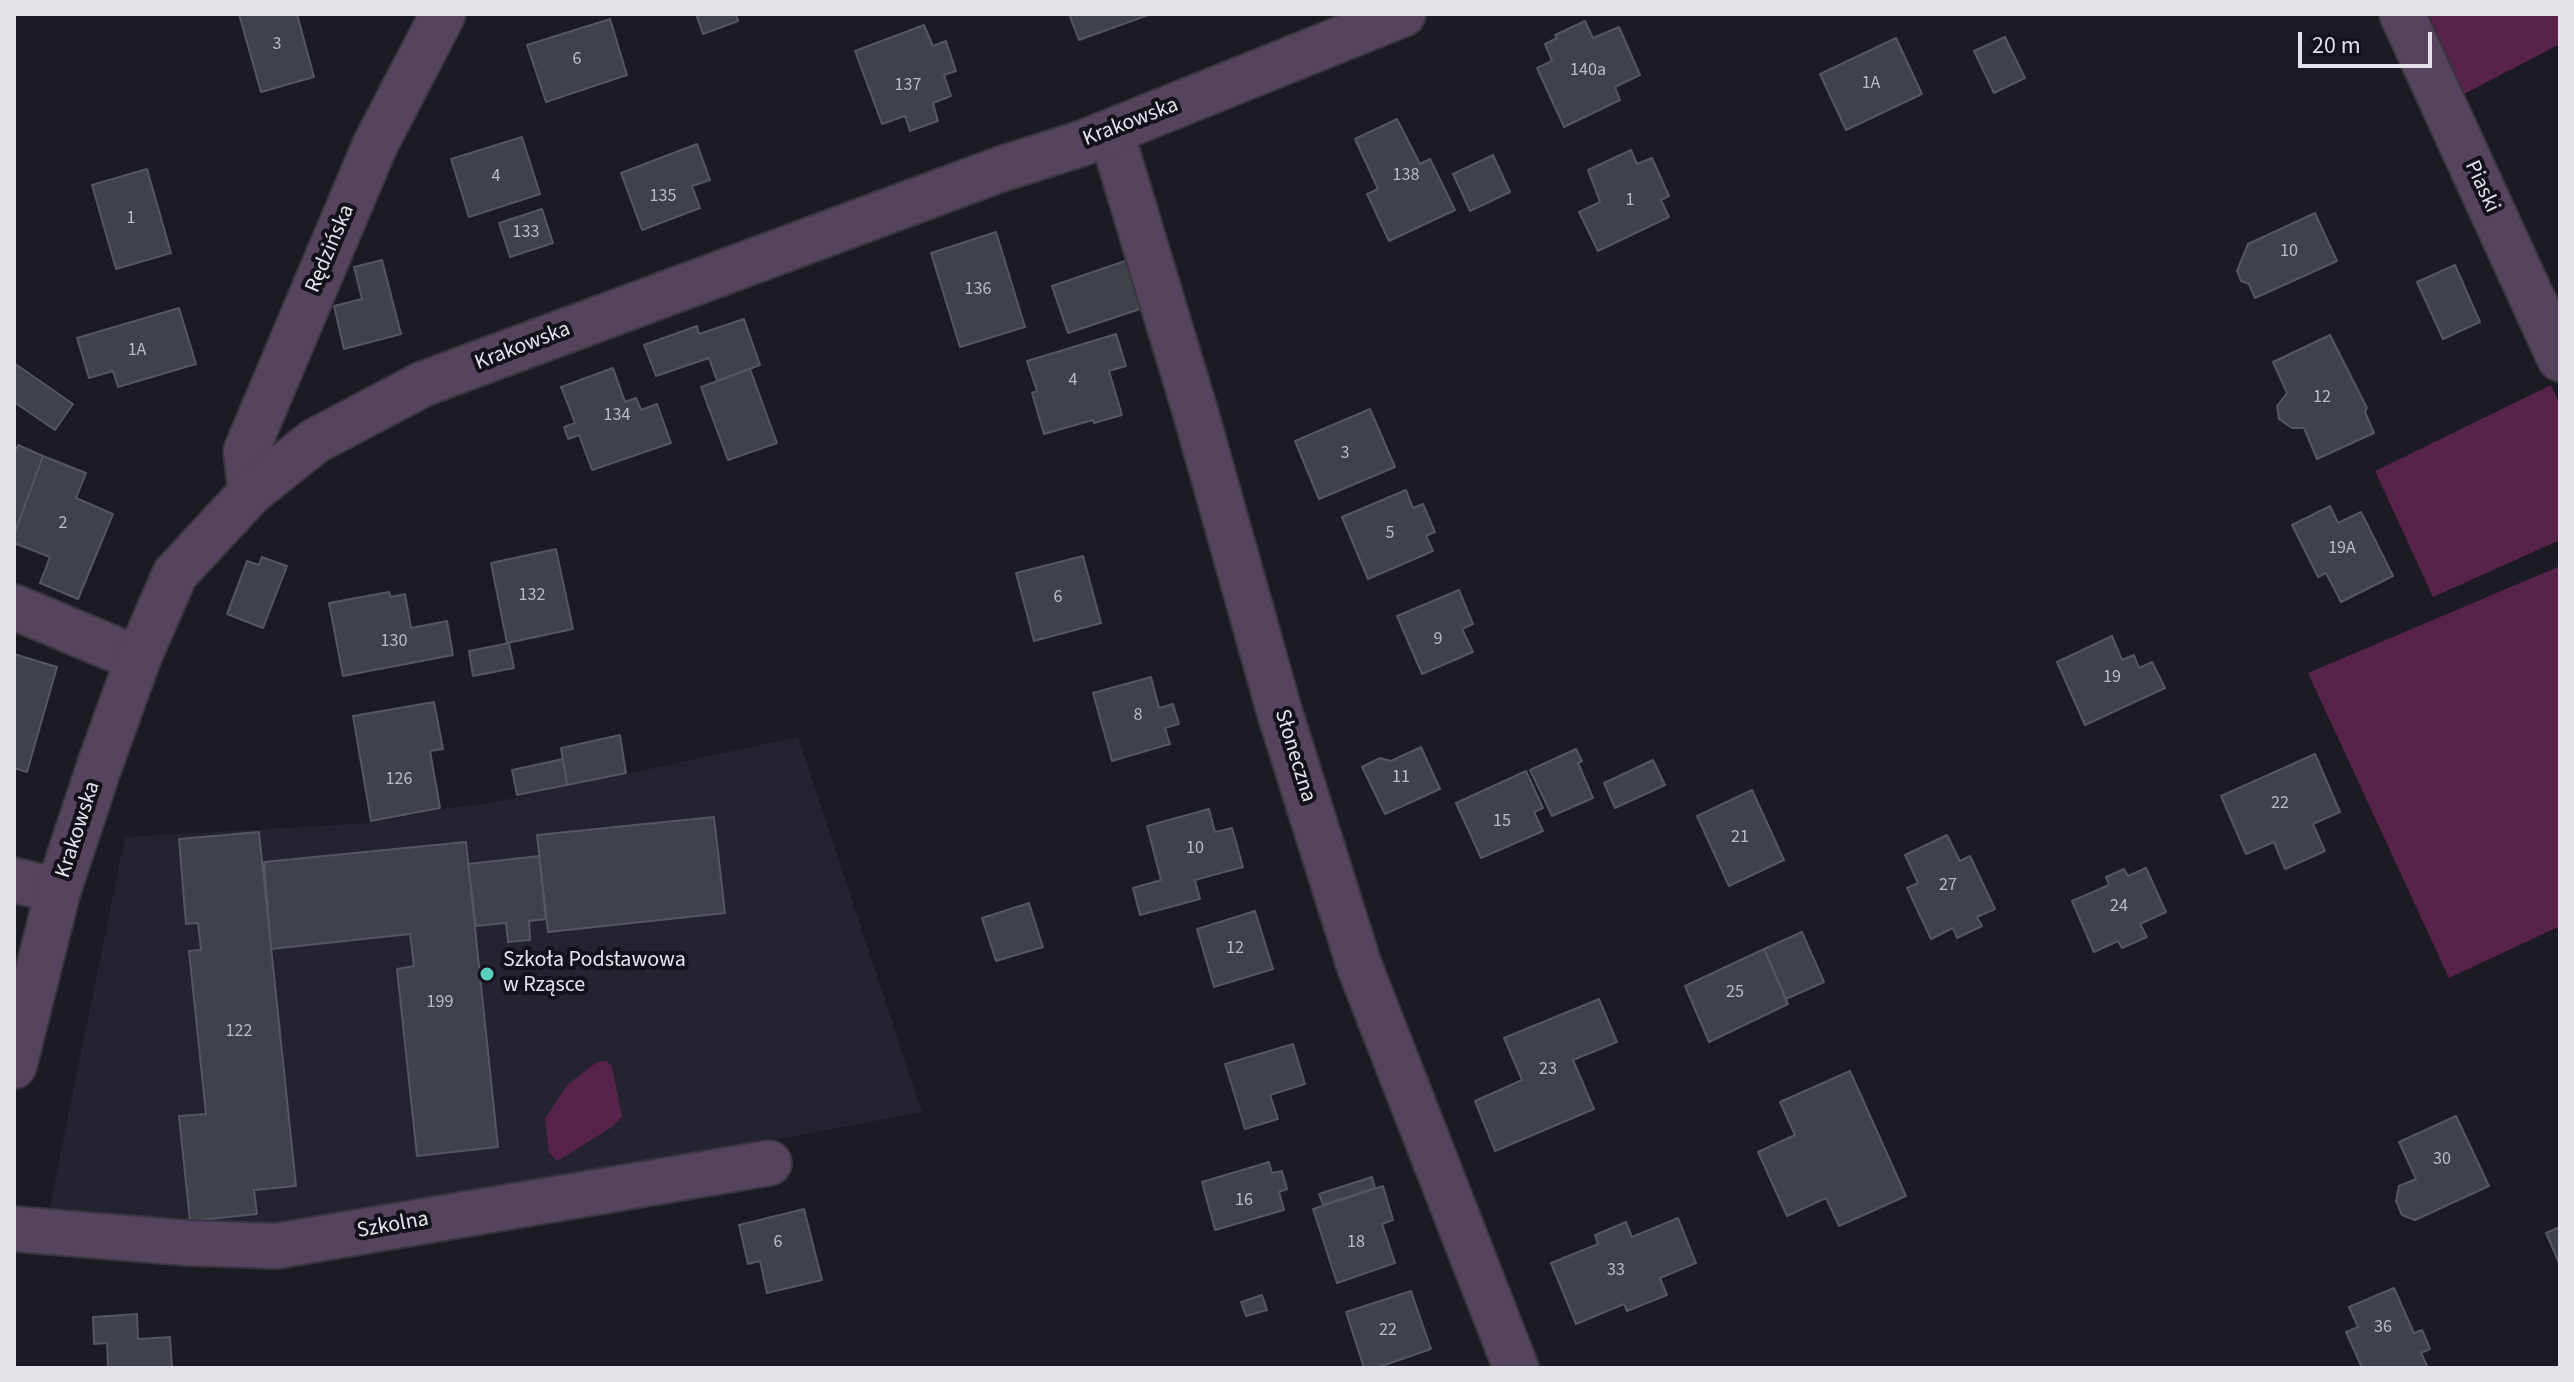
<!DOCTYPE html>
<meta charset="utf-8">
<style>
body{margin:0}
#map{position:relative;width:2574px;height:1382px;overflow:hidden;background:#1c1a23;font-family:"Source Sans 3",sans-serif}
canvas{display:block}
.frame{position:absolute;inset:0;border:16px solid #e4e3e9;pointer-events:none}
.scale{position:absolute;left:2298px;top:32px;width:134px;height:36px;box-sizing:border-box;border:4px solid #e4e3e9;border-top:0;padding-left:10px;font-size:24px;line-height:28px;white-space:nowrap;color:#e4e3e9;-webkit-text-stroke:6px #131119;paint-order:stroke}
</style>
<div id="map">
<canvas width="2574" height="1382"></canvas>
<div class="frame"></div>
<div class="scale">20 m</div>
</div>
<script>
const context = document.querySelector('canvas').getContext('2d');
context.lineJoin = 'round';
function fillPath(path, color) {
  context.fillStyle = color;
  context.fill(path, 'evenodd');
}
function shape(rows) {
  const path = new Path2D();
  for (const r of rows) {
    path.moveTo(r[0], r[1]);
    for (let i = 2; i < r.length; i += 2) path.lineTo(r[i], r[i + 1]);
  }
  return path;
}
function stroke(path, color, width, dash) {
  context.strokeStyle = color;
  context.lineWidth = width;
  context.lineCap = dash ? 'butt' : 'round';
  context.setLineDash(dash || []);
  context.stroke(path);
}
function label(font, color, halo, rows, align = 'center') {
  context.font = font + ' "Source Sans 3",sans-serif';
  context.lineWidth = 8;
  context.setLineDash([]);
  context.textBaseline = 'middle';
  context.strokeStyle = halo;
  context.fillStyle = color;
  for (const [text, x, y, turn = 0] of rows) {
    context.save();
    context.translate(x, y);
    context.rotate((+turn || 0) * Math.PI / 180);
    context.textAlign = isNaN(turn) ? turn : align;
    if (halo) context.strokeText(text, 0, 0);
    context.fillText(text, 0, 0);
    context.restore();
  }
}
fillPath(shape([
 [798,737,922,1112,589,1175,270,1225,194,1226,48,1214,125,837,371,823,455,807,491,803]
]), '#262330');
fillPath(shape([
 [2429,14,2560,14,2560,44,2462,95],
 [2551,385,2560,405,2560,540,2433,597,2375,471],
 [2560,566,2560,926,2449,978,2308,673],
 [607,1061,612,1067,622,1117,612,1127,557,1161,549,1152,545,1119,567,1085,597,1062]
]), '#58234a');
const building = shape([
 [239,14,297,14,314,77,261,92,239,14],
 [696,14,736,14,738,21,703,34,696,14],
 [1069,14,1151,14,1079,40,1069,14],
 [610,19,627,75,546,102,527,45,610,19],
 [1585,21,1593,38,1619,27,1640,75,1615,87,1620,100,1564,127,1537,68,1552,61,1545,44,1557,38,1555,35,1585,21],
 [924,25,933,46,946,41,956,71,944,75,951,96,933,103,938,121,910,131,905,116,882,124,855,51,924,25],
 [2005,37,2025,78,1994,93,1974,51,2005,37],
 [1896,38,1922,94,1846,130,1820,74,1896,38],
 [1397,119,1420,164,1430,159,1455,210,1389,241,1367,194,1378,189,1355,139,1397,119],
 [522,137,540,194,469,217,451,159,522,137],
 [697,144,710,180,692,186,700,208,642,230,621,173,697,144],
 [1631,150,1637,164,1652,158,1669,196,1661,200,1669,217,1598,251,1579,212,1600,202,1588,170,1631,150],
 [1493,155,1510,192,1470,211,1453,174,1493,155],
 [147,169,171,253,116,269,92,185,147,169],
 [542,209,553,243,510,257,499,223,542,209],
 [2315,213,2337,261,2255,298,2249,284,2241,281,2237,271,2248,244,2315,213],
 [996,232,1025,327,960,347,931,253,996,232],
 [382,260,401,334,344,349,334,306,362,299,354,267,382,260],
 [1128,260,1143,308,1068,333,1052,286,1128,260],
 [2455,265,2480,322,2443,339,2417,282,2455,265],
 [179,308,196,364,118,387,113,371,89,378,77,338,179,308],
 [744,319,760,365,717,381,709,358,656,376,644,345,697,326,699,334,744,319],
 [1116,334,1126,366,1109,371,1122,415,1094,423,1093,420,1044,434,1032,393,1037,391,1027,361,1116,334],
 [2330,335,2367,408,2365,412,2374,433,2317,459,2304,428,2292,428,2279,419,2277,406,2287,393,2273,362,2330,335],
 [14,363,73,404,55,430,14,402,14,363],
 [613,368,625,402,636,398,641,410,657,404,671,443,592,470,579,435,568,439,564,427,575,423,561,387,613,368],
 [750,369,777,443,728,460,701,387,750,369],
 [1370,409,1395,467,1319,499,1295,441,1370,409],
 [18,445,43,456,14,535,14,455,18,445],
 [43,456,86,473,76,498,113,514,78,599,40,583,50,557,14,543,14,535,43,456],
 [1406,490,1413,508,1423,504,1435,532,1426,536,1433,551,1368,579,1342,517,1406,490],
 [2330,506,2338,523,2361,512,2393,576,2341,602,2326,573,2318,577,2292,525,2330,506],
 [556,549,573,629,507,643,491,563,556,549],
 [1083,556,1101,623,1034,641,1016,573,1083,556],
 [262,557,287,566,263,628,227,614,247,561,259,565,262,557],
 [1459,590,1473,624,1462,629,1473,652,1422,674,1397,616,1459,590],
 [389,592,391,597,405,594,411,628,447,621,453,655,343,676,329,603,389,592],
 [2112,636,2122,660,2134,655,2139,668,2152,662,2165,688,2085,725,2057,662,2112,636],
 [509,643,514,668,473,676,469,651,509,643],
 [14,654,57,667,27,772,14,768,14,654],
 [1151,677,1159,708,1173,704,1179,724,1165,728,1170,744,1112,761,1093,693,1151,677],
 [434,702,443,749,430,751,440,808,371,821,353,716,434,702],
 [620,735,626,773,567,785,561,748,620,735],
 [1421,747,1440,789,1385,814,1362,767,1380,758,1391,761,1421,747],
 [1576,749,1582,761,1578,763,1593,798,1552,816,1530,770,1576,749],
 [2315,754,2340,812,2313,824,2325,851,2285,869,2274,842,2246,854,2221,796,2315,754],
 [563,759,567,785,517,795,512,770,563,759],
 [1653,760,1665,785,1615,808,1604,783,1653,760],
 [1526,771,1543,808,1534,812,1543,831,1481,858,1456,803,1526,771],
 [1752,790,1784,860,1729,886,1697,816,1752,790],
 [1209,809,1215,832,1232,828,1243,867,1195,880,1200,899,1140,915,1133,888,1161,880,1147,826,1209,809],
 [714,817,725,913,548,932,537,835,714,817],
 [259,832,296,1186,254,1190,257,1214,190,1221,179,1116,206,1114,189,951,201,950,198,923,186,924,179,839,259,832],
 [1947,835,1960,861,1970,856,1995,909,1977,917,1982,926,1957,938,1953,928,1931,939,1907,888,1918,883,1905,855,1947,835],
 [466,842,498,1147,417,1156,397,969,414,966,410,934,271,949,264,862,466,842],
 [539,856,546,919,529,921,530,940,508,942,506,923,476,926,468,864,539,856],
 [2146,868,2166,912,2140,924,2147,937,2122,948,2118,941,2094,952,2072,901,2109,885,2106,877,2124,869,2128,876,2146,868],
 [1029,903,1043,947,996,961,982,918,1029,903],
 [1255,911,1273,969,1214,987,1197,929,1255,911],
 [1802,932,1824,982,1786,999,1764,949,1802,932],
 [1764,949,1788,1004,1709,1042,1685,986,1764,949],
 [1599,999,1617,1042,1573,1060,1594,1109,1495,1151,1475,1101,1522,1080,1504,1038,1599,999],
 [1293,1044,1305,1084,1270,1095,1278,1119,1245,1129,1225,1064,1293,1044],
 [1850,1071,1906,1196,1839,1226,1826,1198,1787,1216,1758,1152,1795,1135,1780,1102,1850,1071],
 [2456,1116,2489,1186,2415,1220,2402,1215,2396,1201,2399,1186,2416,1179,2399,1142,2456,1116],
 [1269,1162,1272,1173,1282,1171,1287,1189,1279,1192,1284,1210,1215,1230,1202,1182,1269,1162],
 [1372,1177,1375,1188,1323,1205,1319,1194,1372,1177],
 [1383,1186,1393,1220,1382,1224,1395,1263,1337,1283,1313,1209,1383,1186],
 [804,1209,822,1280,767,1293,760,1261,748,1264,739,1225,804,1209],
 [1678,1218,1696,1263,1660,1278,1667,1295,1627,1311,1624,1304,1576,1324,1551,1263,1598,1244,1595,1235,1626,1222,1632,1237,1678,1218],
 [2560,1227,2560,1265,2546,1233,2560,1227],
 [2394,1288,2414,1333,2422,1330,2430,1349,2421,1353,2428,1368,2362,1368,2346,1332,2358,1327,2349,1307,2394,1288],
 [1411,1291,1431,1349,1376,1368,1364,1368,1346,1312,1411,1291],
 [1262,1295,1267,1310,1246,1316,1241,1302,1262,1295],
 [137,1314,138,1339,170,1337,172,1368,108,1368,107,1343,94,1344,93,1317,137,1314]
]);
fillPath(building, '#3f424b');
stroke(building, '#545761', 2);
const minor = shape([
 [2402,14,2560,359],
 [1111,132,1196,414,1279,710,1359,965,1516,1368],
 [251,492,246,451,375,145,443,14],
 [14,607,138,659],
 [14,880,58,891],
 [14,1229,188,1243,276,1246,769,1163]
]);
const tertiary = shape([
 [14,1066,58,891,98,770,138,659,175,574,251,492,315,441,423,384,1001,169,1080,144,1403,14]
]);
stroke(minor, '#38363f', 48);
stroke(tertiary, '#38363f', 48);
stroke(minor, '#56435d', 44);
stroke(tertiary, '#56435d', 44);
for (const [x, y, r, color] of [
 [487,974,8,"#5acebc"]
]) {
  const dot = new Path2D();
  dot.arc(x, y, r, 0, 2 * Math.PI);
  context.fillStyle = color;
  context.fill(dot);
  stroke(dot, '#131119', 3);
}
label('18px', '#bbbbc2', null, [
 ["3",277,45],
 ["6",577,60],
 ["140a",1588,71],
 ["1A",1871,84],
 ["137",908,86],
 ["138",1406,176],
 ["4",496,177],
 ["135",663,197],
 ["1",1630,201],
 ["1",131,219],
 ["133",526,233],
 ["10",2289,252],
 ["136",978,290],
 ["1A",137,351],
 ["4",1073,381],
 ["12",2322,398],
 ["134",617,416],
 ["3",1345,454],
 ["2",63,524],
 ["5",1390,534],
 ["19A",2342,549],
 ["132",532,596],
 ["6",1058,598],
 ["9",1438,640],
 ["130",394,642],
 ["19",2112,678],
 ["8",1138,716],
 ["11",1401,778],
 ["126",399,780],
 ["22",2280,804],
 ["15",1502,822],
 ["21",1740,838],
 ["10",1195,849],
 ["27",1948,886],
 ["24",2119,907],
 ["12",1235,949],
 ["25",1735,993],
 ["199",440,1003],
 ["122",239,1032],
 ["23",1548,1070],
 ["30",2442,1160],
 ["16",1244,1201],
 ["6",778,1243],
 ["18",1356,1243],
 ["33",1616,1271],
 ["36",2383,1328],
 ["22",1388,1331]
]);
label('22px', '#e4e3e9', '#131119', [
 ["Krakowska",1131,123,-21],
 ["Piaski",2481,187,65],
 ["Rędzińska",331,249,-67],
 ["Krakowska",523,347,-21],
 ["Słoneczna",1294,756,73],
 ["Krakowska",79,830,-72],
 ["Szkolna",393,1226,-10]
]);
label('22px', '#e4e3e9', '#131119', [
 ["Szkoła Podstawowa",503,961],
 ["w Rząsce",503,986]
], 'left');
</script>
